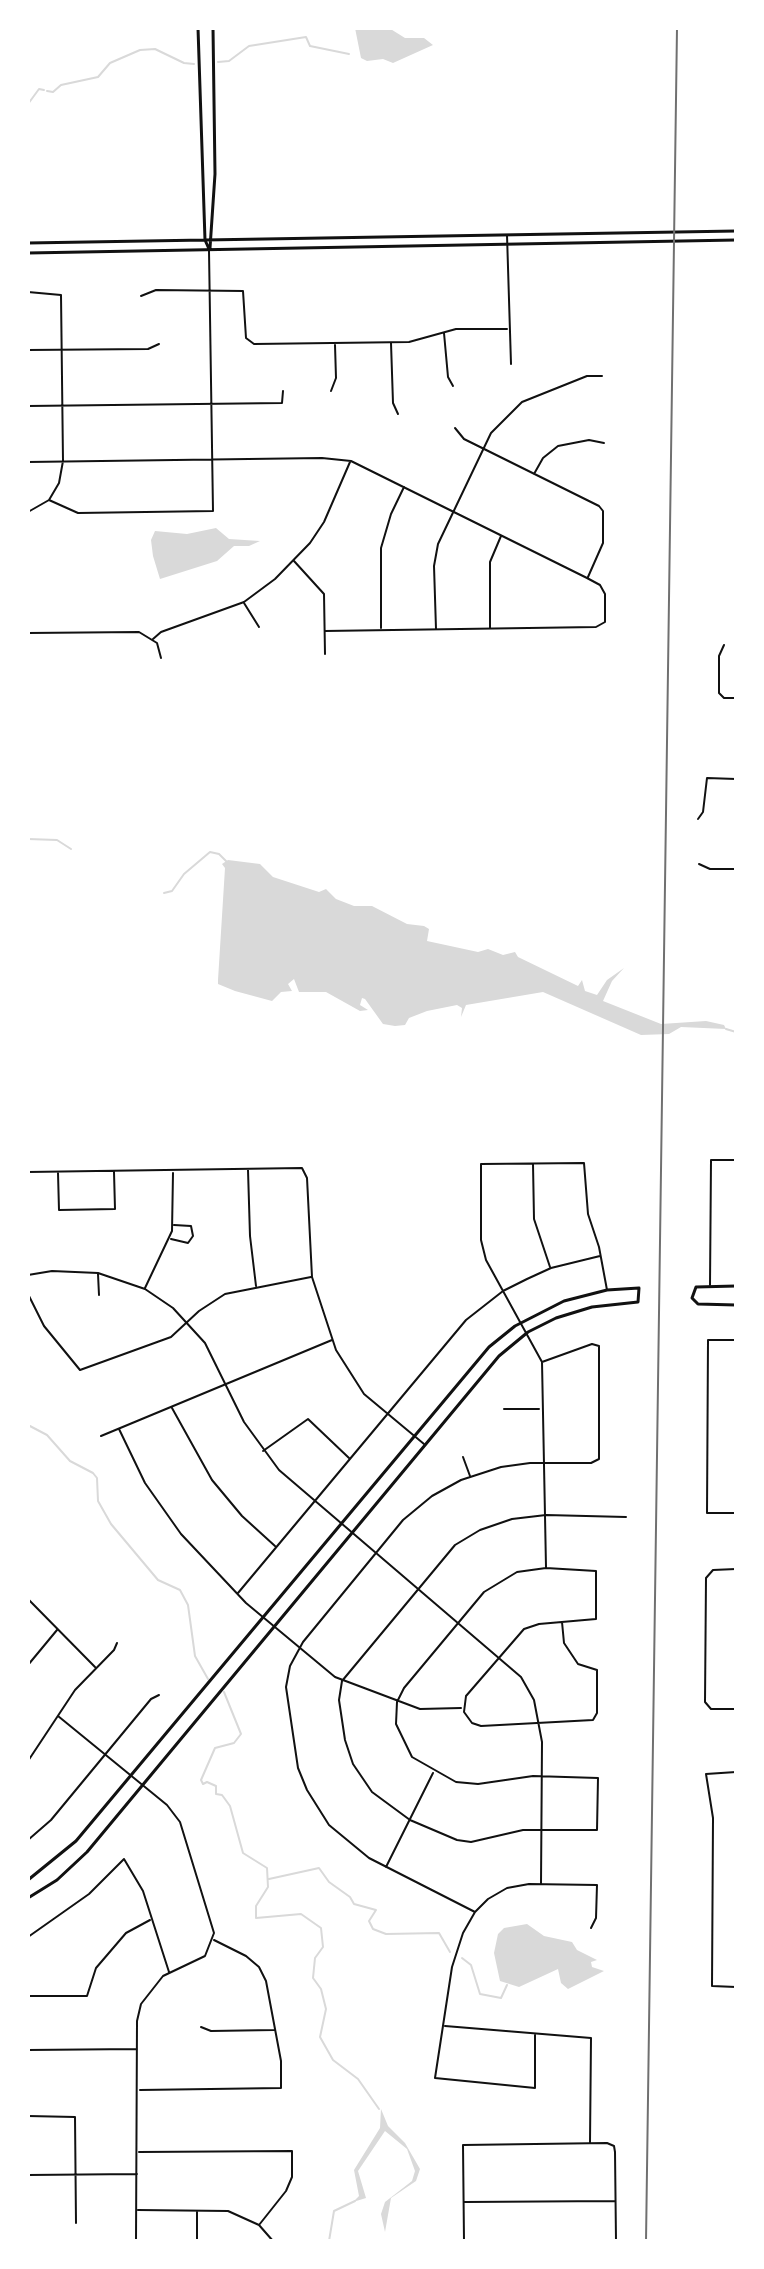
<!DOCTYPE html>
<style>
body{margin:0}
#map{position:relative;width:764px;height:2269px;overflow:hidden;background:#fff;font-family:"Sofia Sans Condensed",sans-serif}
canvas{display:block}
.frame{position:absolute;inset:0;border:30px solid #fff;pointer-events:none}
</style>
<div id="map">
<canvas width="764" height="2269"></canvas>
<div class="frame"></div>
</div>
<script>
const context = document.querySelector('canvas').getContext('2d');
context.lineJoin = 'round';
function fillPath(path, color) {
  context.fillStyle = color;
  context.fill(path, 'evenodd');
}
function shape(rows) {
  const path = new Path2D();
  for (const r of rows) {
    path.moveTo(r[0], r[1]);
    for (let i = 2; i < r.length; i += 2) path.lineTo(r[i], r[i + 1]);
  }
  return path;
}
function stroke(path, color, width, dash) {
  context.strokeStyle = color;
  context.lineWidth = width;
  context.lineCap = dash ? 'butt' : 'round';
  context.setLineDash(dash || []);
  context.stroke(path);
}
fillPath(shape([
 [355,28,389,28,405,38,424,38,433,45,393,63,383,59,367,61,361,58],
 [216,528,229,539,260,541,249,546,234,546,217,561,160,579,153,556,151,540,155,531,187,534],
 [228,860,260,864,273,877,319,892,326,889,336,899,354,906,372,906,407,924,424,926,429,929,427,941,478,952,488,949,503,955,515,952,518,957,578,986,582,980,585,991,597,995,607,980,624,968,612,981,603,1001,661,1024,706,1021,724,1025,726,1029,681,1027,669,1034,641,1035,543,992,466,1005,461,1017,462,1008,457,1005,427,1011,409,1018,405,1025,395,1026,383,1024,365,999,362,998,360,1005,368,1010,360,1011,326,992,299,992,294,979,288,984,292,991,281,992,272,1001,235,991,218,984,218,980,225,868,222,864],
 [527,1924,544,1936,572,1942,577,1950,597,1960,591,1962,592,1967,604,1971,568,1989,561,1983,558,1969,519,1987,500,1981,494,1953,498,1934,504,1928],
 [381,2109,388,2126,405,2143,420,2169,416,2181,391,2198,385,2232,381,2214,385,2202,412,2181,415,2171,407,2149,385,2131,358,2171,366,2198,353,2202,359,2196,354,2170,380,2128]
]), '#d9d9d9');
stroke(shape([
 [218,62,229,61,249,46,306,37,310,46,349,54],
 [47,91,53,92,61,85,98,77,110,63,140,50,155,49,184,63,194,64],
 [28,104,39,89,44,90],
 [28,839,57,840,71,849],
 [164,893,172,891,184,874,210,852,219,854,228,863],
 [726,1029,736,1032],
 [28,1425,47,1435,70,1461,93,1473,97,1478,98,1501,111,1524,158,1580,180,1590,188,1605,195,1656,208,1679],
 [224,1692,241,1734,234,1743,215,1748,201,1780,203,1784,207,1782,216,1786,216,1794,222,1795,230,1806,243,1853,267,1868,268,1887,256,1906,256,1918,301,1914,321,1928,323,1947,315,1958,313,1978,321,1989,326,2009,320,2037,333,2060,358,2079,379,2109],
 [269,1879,319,1868,329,1882,350,1897,354,1904,376,1910,369,1921,373,1929,386,1934,439,1933,450,1952],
 [462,1958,471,1965,480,1994,501,1998,507,1985],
 [329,2241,334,2211,355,2201]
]), '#d9d9d9', 2);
stroke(shape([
 [507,235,511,364],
 [28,292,61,295,63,461,59,483,49,500,28,512],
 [141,296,156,290,243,291,246,338,254,344,409,342,456,329,507,329],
 [444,333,448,377,453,386],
 [391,343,393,403,398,414],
 [28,350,148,349,159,344],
 [331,391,336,378,335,345],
 [28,406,282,403,283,391],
 [455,428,464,439,599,506,603,511,603,543,588,577],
 [28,462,322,458,351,461,587,578,600,585,605,594,605,622,596,627,325,631],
 [534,474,543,458,558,446,589,440,604,443],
 [49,500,78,513,213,511,209,251],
 [294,561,324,594,325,654],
 [244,603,259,627],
 [381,628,381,548,391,514,404,487],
 [490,628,490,562,501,536],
 [436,629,434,566,438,544,491,433,522,402,587,376,602,376],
 [28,633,139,632,157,643,161,658],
 [153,639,161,632,244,602,275,579,310,543,324,522,350,462],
 [724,645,719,656,719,693,724,698,736,698],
 [698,819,703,812,707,778,736,779],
 [699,864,710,869,736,869],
 [533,1164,534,1219,550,1267],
 [248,1170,250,1236,256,1286],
 [28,1172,302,1168,307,1178,312,1277,336,1350,364,1394,424,1444],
 [58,1173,59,1210,115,1209,114,1172],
 [171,1239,188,1243,193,1236,191,1226,174,1225],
 [98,1274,99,1295],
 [28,1275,52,1271,98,1273,145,1289,173,1308,205,1343,244,1422,279,1470,521,1677,534,1700,542,1742,541,1883],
 [710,1285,711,1160,736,1160],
 [145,1288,172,1231,173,1173],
 [28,1294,44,1326,80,1370,171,1337,199,1311,225,1294,311,1277],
 [736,1340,708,1340,707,1513,736,1513],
 [172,1408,212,1480,242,1516,275,1546],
 [504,1409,539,1409],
 [119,1429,145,1483,181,1534,246,1603,335,1677,420,1709,461,1708],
 [101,1436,332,1340],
 [263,1451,308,1419,349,1458],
 [463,1457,470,1476],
 [546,1567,542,1362,486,1260,481,1240,481,1164,584,1163,588,1214,599,1247,607,1290],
 [736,1569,713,1570,706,1578,705,1702,711,1709,736,1709],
 [238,1593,466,1320,503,1291,527,1279,551,1268,600,1256],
 [28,1599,95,1667],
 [562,1622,564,1643,578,1664,597,1670,597,1713,593,1720,481,1726,472,1723,464,1712,466,1696,524,1629,539,1624,596,1619,596,1571,546,1568,517,1572,484,1592,404,1688,397,1702,396,1724,412,1757,456,1782,478,1784,533,1776,598,1778,597,1830,523,1830,471,1842,457,1840,410,1820,372,1792,353,1764,345,1740,339,1700,342,1681,455,1545,480,1530,512,1519,546,1515,626,1517],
 [28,1665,57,1630],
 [58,1716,167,1805,180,1822,214,1933,205,1956,163,1976,141,2004,137,2021,136,2241],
 [28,1761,75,1690,114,1650,117,1643],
 [736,1772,706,1774,713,1818,712,1986,736,1987],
 [28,1840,51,1820,151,1699,159,1695],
 [386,1867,433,1773],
 [475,1912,369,1858,329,1825,307,1790,298,1768,286,1687,290,1666,303,1642,403,1520,432,1496,461,1480,501,1467,530,1463,591,1463,599,1459,599,1346,592,1344,542,1362],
 [28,1937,89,1894,124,1859,143,1891,169,1972],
 [28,1996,87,1996,96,1968,126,1933,150,1920],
 [445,2026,591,2038,590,2142],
 [201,2027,211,2031,274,2030],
 [535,2035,535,2088,435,2078,452,1967,463,1933,475,1912,488,1899,507,1888,529,1884,597,1885,596,1918,591,1928],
 [28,2050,137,2049],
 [140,2090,281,2088,281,2061,266,1981,259,1967,246,1956,214,1940],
 [28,2116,75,2117,76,2223],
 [139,2152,292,2151,292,2177,286,2191,259,2225],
 [28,2175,137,2174],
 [465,2202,615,2201],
 [138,2210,228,2211,259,2225,273,2241],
 [197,2211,197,2241],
 [464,2241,463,2145,607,2143,614,2146,615,2152,616,2241]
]), '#111', 2);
stroke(shape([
 [736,1286,696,1287,692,1298,698,1304,736,1305],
 [28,1880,76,1841,489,1347,515,1326,564,1301,607,1290,639,1288,638,1302,592,1307,556,1318,528,1332,499,1356,87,1852,57,1880,28,1898]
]), '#111', 3);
stroke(shape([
 [198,28,205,240,209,249],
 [28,243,736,231],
 [210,248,215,174,213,28],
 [28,253,736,240]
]), '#111', 3);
stroke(shape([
 [646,2241,677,28]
]), '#707070', 2);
</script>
